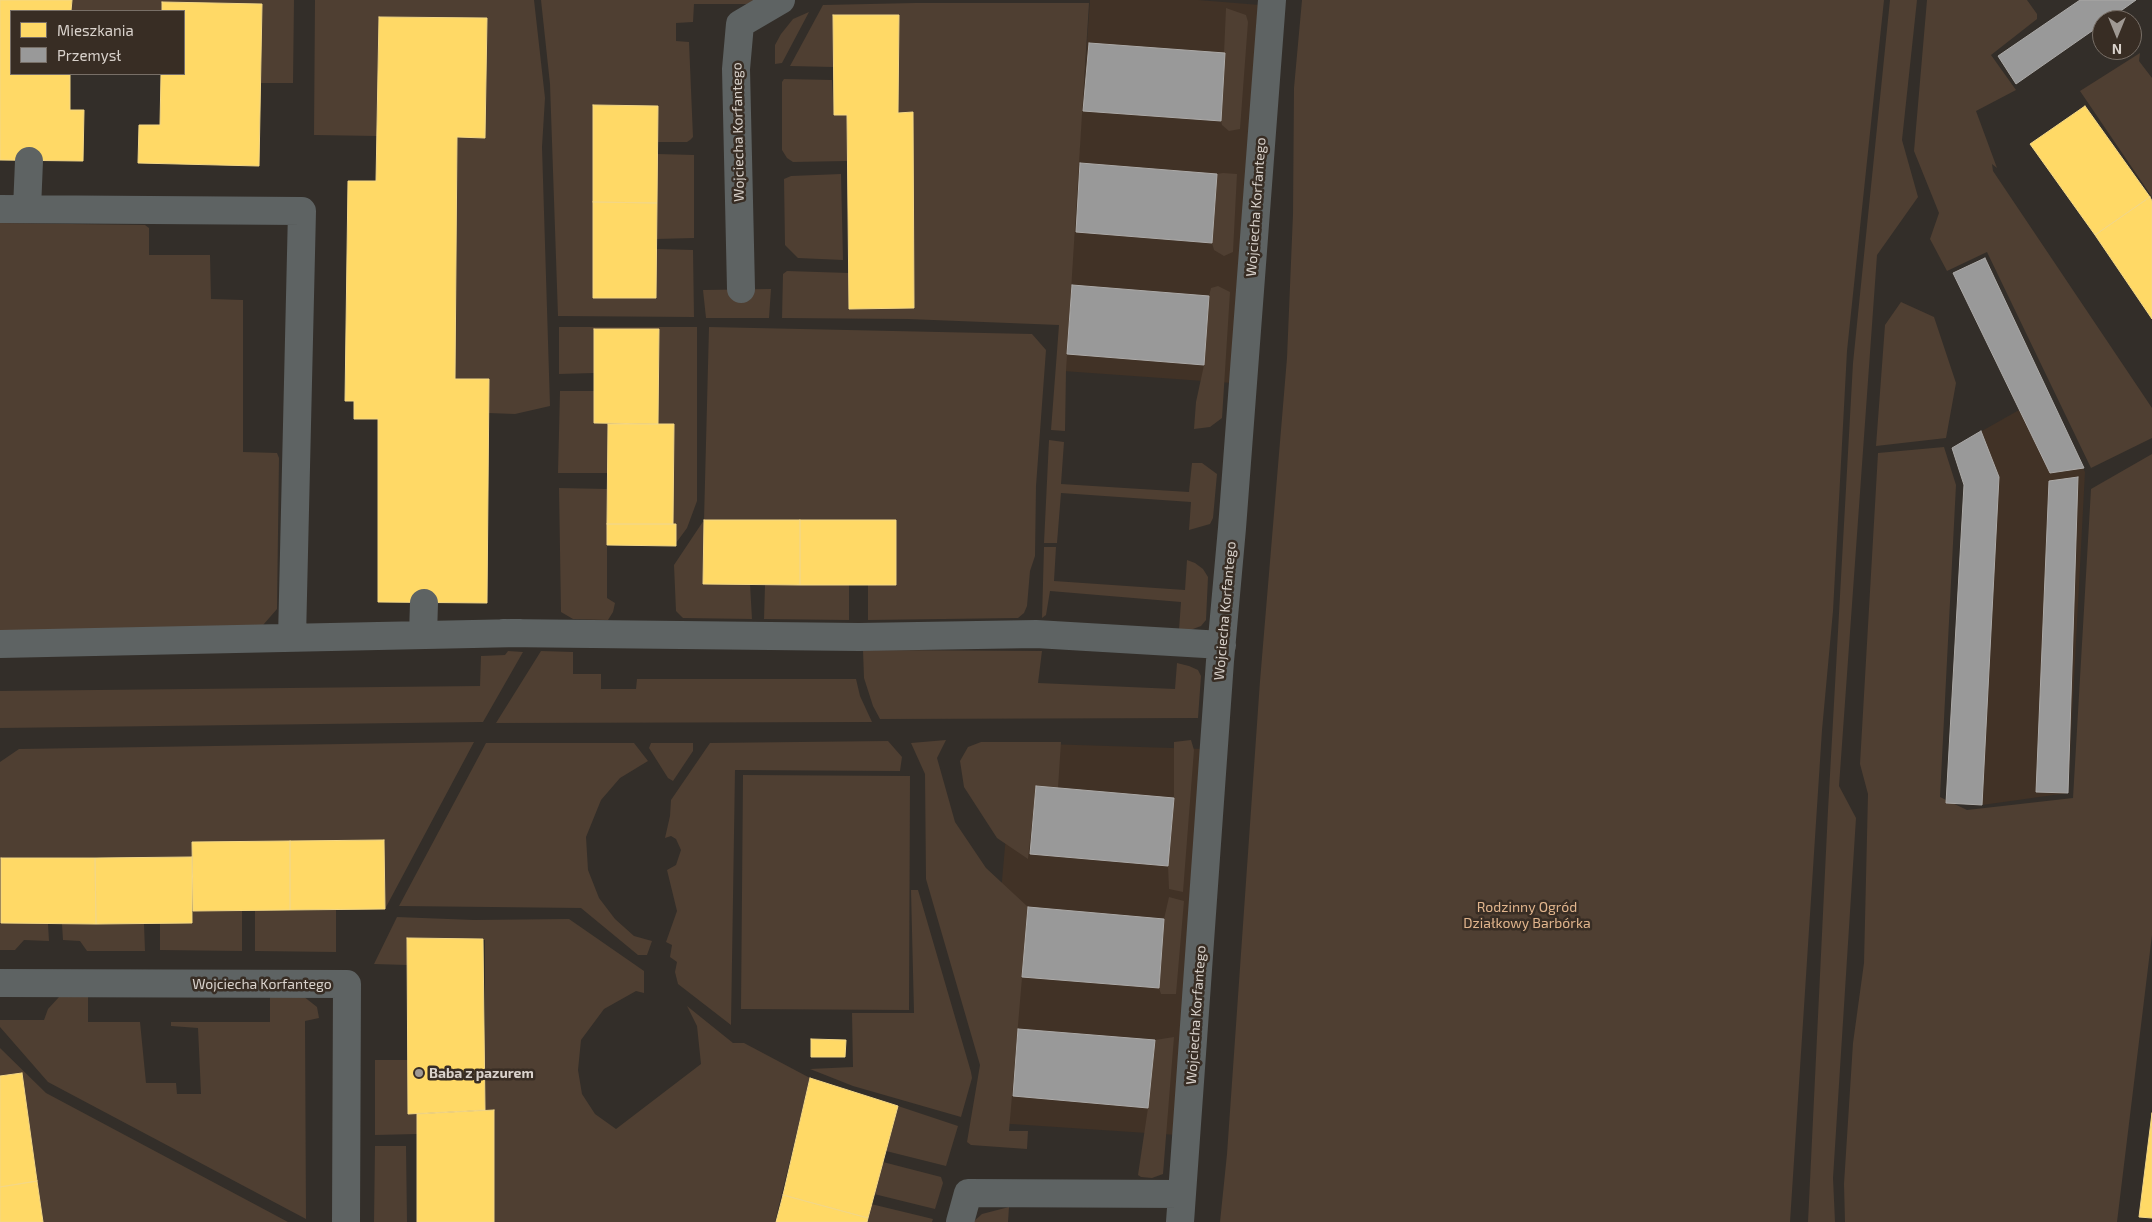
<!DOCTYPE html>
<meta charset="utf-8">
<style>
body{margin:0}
#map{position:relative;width:2152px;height:1222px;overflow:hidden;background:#332e29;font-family:"Exo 2",sans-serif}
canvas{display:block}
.legend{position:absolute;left:10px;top:10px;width:175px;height:65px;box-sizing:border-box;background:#382d24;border:1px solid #786f67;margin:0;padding:6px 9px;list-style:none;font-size:15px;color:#d9d2cc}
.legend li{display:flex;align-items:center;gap:10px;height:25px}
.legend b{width:25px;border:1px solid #786f67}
.north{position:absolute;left:2092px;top:10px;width:50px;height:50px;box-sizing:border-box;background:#382d24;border:1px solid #786f67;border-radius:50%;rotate:180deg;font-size:14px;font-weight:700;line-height:20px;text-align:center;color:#d9d2cc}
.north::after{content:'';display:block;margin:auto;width:18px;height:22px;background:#9f9993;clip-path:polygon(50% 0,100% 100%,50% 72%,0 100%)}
</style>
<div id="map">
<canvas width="2152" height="1222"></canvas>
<ul class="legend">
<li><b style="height:14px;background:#ffd966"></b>Mieszkania</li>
<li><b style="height:14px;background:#999"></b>Przemysł</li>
</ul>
<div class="north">N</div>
</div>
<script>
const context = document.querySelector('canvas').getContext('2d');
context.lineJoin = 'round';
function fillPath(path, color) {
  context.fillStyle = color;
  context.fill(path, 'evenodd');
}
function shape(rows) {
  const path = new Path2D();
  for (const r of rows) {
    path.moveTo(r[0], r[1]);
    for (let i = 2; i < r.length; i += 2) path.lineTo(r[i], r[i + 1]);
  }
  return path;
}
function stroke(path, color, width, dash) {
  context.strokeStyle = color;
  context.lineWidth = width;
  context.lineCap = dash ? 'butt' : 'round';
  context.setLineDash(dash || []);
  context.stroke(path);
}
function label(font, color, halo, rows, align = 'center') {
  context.font = font + ' "Exo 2",sans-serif';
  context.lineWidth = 5;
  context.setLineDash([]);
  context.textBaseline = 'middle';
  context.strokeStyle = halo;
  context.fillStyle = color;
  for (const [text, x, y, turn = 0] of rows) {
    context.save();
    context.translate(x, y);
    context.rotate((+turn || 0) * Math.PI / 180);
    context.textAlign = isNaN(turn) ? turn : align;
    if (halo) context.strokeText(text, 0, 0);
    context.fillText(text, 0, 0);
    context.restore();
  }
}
fillPath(shape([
 [1090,0,1198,0,1260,5,1232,383,1063,371],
 [1985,258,2085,472,2068,793,1982,805,1946,803,1964,485,1952,448,2019,410,1953,273],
 [1014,743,1204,749,1177,1135,981,1122]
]), '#413226');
fillPath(shape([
 [72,0,294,0,293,83,261,83,262,4,162,2,162,11,71,11],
 [315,0,534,0,545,98,542,147,550,406,515,414,488,413,488,380,455,379,457,137,485,138,487,18,379,17,377,136,314,135],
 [541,0,765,0,747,4,694,4,693,22,676,23,676,41,689,42,693,137,690,140,687,142,657,142,657,106,593,105,593,298,656,298,656,249,693,250,694,317,558,316,550,84],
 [1302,0,1884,0,1847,351,1833,611,1822,730,1790,1222,1220,1222,1227,1154,1260,681,1287,358,1293,214,1294,88],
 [1890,0,1917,0,1902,140,1918,197,1877,255,1839,786,1856,818,1833,1178,1835,1222,1808,1222,1828,810,1853,363],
 [1927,0,2027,0,2037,14,2037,19,1991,55,2016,90,1976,111,1997,168,1992,164,1993,171,2152,408,2152,438,2091,468,1987,252,1947,271,1930,239,1939,213,1914,151],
 [915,3,1089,3,1066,371,1065,431,1051,430,1059,325,908,319,782,318,783,274,787,271,849,273,849,309,914,308,912,112,898,113,899,16,833,15,833,67,790,66,823,5],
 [1226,8,1246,15,1248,22,1240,129,1229,131,1222,125,1221,121],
 [809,12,782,63,775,64,775,45,781,34,793,19],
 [2140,53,2139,61,2152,78,2152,197,2080,91],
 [784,79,832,80,834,115,847,115,847,161,793,162,787,158,782,150,782,82],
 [657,154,694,155,694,238,656,239],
 [1223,173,1237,174,1233,252,1224,256,1214,250,1212,243,1217,174],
 [841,174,843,260,798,258,785,245,784,179,791,176],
 [0,223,145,225,149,228,149,255,210,255,211,299,243,300,243,452,277,453,279,458,277,609,257,632,0,630],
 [1218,286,1230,292,1222,418,1210,427,1194,429,1196,402,1204,365,1209,296,1211,288],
 [771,289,769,318,706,318,703,290],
 [1901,302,1934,317,1956,383,1946,438,1876,446,1885,325],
 [559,327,697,327,697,501,687,528,676,543,676,524,673,524,674,424,658,424,659,329,595,329,594,373,559,374],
 [709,327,1032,334,1046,350,1036,486,1035,556,1030,571,1027,606,1024,613,1018,618,868,620,868,585,896,585,896,520,704,520,703,584,750,584,752,619,683,618,676,611,674,565,704,520],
 [560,391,594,391,594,423,608,424,607,473,558,473],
 [1049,440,1064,442,1061,484,1189,492,1192,463,1202,463,1217,474,1213,518,1210,524,1189,530,1191,502,1061,493,1057,543,1044,543],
 [1944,447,1956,485,1940,797,1967,810,2073,798,2091,489,2152,454,2152,935,2117,1222,1845,1222,1844,1184,1853,1043,1864,963,1868,794,1860,764,1878,453],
 [559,488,607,489,607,598,615,603,613,612,608,620,573,619,561,612],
 [1044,547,1056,547,1054,581,1185,590,1187,560,1195,563,1203,569,1208,577,1206,620,1201,626,1185,632,1179,630,1181,602,1050,591,1046,615,1042,618],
 [765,585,849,585,849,620,764,619],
 [863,650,1042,651,1038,683,1175,689,1177,663,1189,666,1198,670,1201,676,1198,718,880,719,873,706,864,678],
 [508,651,523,652,483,722,0,728,0,691,480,686,481,656,505,655],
 [541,651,573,652,573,674,601,674,601,689,636,689,637,679,856,679,860,696,872,722,496,723],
 [946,740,937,758,955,822,986,868,1028,907,1009,1131,1028,1131,1027,1149,971,1145,967,1142,980,1065,926,879,925,774,911,743],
 [1191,740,1194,750,1183,892,1169,889,1168,866,1174,798,1174,742],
 [888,741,902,757,900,771,735,770,731,1025,678,984,675,972,677,962,670,957,672,945,666,942,677,911,667,870,676,865,681,850,676,839,671,836,665,838,670,816,671,800,710,743],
 [474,742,385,909,384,840,193,842,192,857,1,858,1,923,48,924,49,941,24,940,15,950,0,950,0,762,19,749],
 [981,742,1061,742,1058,788,1036,786,1028,859,997,838,964,787,960,761,968,747],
 [486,743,634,743,648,761,620,778,601,800,586,837,588,870,599,898,615,919,634,936,652,941,647,955,638,955,581,908,399,906],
 [651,743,693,743,693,751,673,781,668,778,649,748],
 [743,775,910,776,909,1010,741,1009],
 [911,890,918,890,971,1072,972,1078,961,1117,853,1086,810,1069,853,1067,852,1013,914,1013],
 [1169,897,1184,901,1176,994,1161,994,1159,988,1164,919],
 [336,910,336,952,255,951,255,911],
 [193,911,242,911,242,951,160,950,160,923,192,923],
 [397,917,474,920,569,919,644,971,644,993,636,991,604,1009,581,1040,578,1070,582,1094,595,1114,616,1129,701,1064,697,1026,687,1006,733,1043,744,1043,810,1078,775,1222,494,1222,494,1110,485,1110,485,940,408,939,407,965,374,964],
 [62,924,144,924,145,951,87,951,80,941,63,940],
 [88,994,88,1022,140,1022,146,1083,176,1083,177,1094,201,1094,198,1028,171,1026,171,1022,270,1022,270,994,303,996,317,1007,319,1018,305,1021,306,1219,48,1082,0,1027,0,1020,44,1020,48,1009,59,997],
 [1174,1037,1163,1174,1152,1178,1141,1177,1138,1175,1148,1108,1155,1040],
 [0,1048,46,1093,288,1222,43,1222,22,1074,0,1076],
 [375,1060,408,1060,408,1113,417,1114,417,1134,375,1135],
 [898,1106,958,1126,946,1166,886,1151],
 [375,1146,406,1146,407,1222,374,1222],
 [883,1162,941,1177,943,1183,935,1209,874,1194],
 [871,1204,933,1219,932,1222,867,1222],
 [1009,1207,1008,1222,973,1222,982,1214]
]), '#4f3f32');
const homes = shape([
 [0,0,72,0,71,11,11,11,11,74,70,74,70,110,84,110,83,161,0,160,0,0],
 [162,2,262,4,259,166,138,163,139,125,160,125,161,74,184,74,184,11,162,11,162,2],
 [833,15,899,15,898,113,913,112,914,308,849,309,847,115,834,115,833,15],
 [379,17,487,18,485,138,457,137,455,379,489,379,487,603,378,602,378,419,354,419,354,401,345,401,348,181,376,181,379,17],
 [593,105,658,106,657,203,593,202,593,105],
 [2085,106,2150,197,2095,235,2030,144,2085,106],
 [2150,197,2152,201,2152,319,2095,235,2150,197],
 [593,202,657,203,656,298,593,298,593,202],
 [594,329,659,329,658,424,594,423,594,329],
 [608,424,674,424,673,524,607,524,608,424],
 [704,520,800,520,800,585,703,584,704,520],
 [800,520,896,520,896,585,800,585,800,520],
 [607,524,676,524,676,546,607,545,607,524],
 [384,840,385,909,290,910,290,841,384,840],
 [290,841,290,910,193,911,192,842,290,841],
 [192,857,192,923,96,924,95,858,192,857],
 [1,858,95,858,96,924,1,923,1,858],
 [407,938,483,939,485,1110,408,1114,407,938],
 [811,1039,846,1040,845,1057,811,1057,811,1039],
 [22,1073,37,1181,0,1187,0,1076,22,1073],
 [810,1078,898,1106,868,1218,783,1195,810,1078],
 [494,1110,494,1222,417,1222,417,1114,494,1110],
 [2152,1113,2152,1218,2139,1217,2152,1113],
 [37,1181,43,1222,0,1222,0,1187,37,1181],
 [783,1195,868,1218,867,1222,776,1222,783,1195]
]);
fillPath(homes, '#ffd966');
stroke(homes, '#f4d785', 1);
const industry = shape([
 [2080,0,2136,0,2108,20,2102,20,2102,24,2016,84,1998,56,2080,0],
 [1089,43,1225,53,1221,121,1083,111,1089,43],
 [1080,163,1217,174,1212,243,1076,232,1080,163],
 [1985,258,2084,468,2050,473,1953,273,1985,258],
 [1072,285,1209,296,1204,365,1067,354,1072,285],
 [1981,431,1999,477,1982,805,1946,803,1964,485,1952,448,1981,431],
 [2078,477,2068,793,2036,792,2049,481,2078,477],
 [1036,786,1174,798,1168,866,1030,854,1036,786],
 [1028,907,1164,919,1159,988,1022,977,1028,907],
 [1018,1029,1155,1040,1148,1108,1013,1096,1018,1029]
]);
fillPath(industry, '#999');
stroke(industry, '#acaaa8', 1);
stroke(shape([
 [0,209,302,211,292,638],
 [27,209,29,161],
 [741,289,736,69,740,24,781,0],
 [503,633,859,637,1036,634,1222,645],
 [423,635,424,603],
 [0,644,520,633],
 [0,983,347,984,346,1222],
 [960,1222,968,1193,1182,1194],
 [1180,1222,1220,661,1232,528,1272,0]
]), '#5e6363', 28);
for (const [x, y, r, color] of [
 [419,1073,5,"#9f9993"]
]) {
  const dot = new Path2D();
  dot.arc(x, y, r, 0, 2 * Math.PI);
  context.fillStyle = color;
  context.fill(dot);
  stroke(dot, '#382d24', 2);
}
label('14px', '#d9d2cc', '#382d24', [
 ["Wojciecha Korfantego",738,132,-91],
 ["Wojciecha Korfantego",1256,207,-86],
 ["Wojciecha Korfantego",1225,611,-85],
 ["Wojciecha Korfantego",262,984],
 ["Wojciecha Korfantego",1196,1015,-86]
]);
label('14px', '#e1b58d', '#382d24', [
 ["Rodzinny Ogród",1527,907],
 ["Działkowy Barbórka",1527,923]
]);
label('bold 14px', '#d9d2cc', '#382d24', [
 ["Baba z pazurem",429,1073]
], 'left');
</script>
